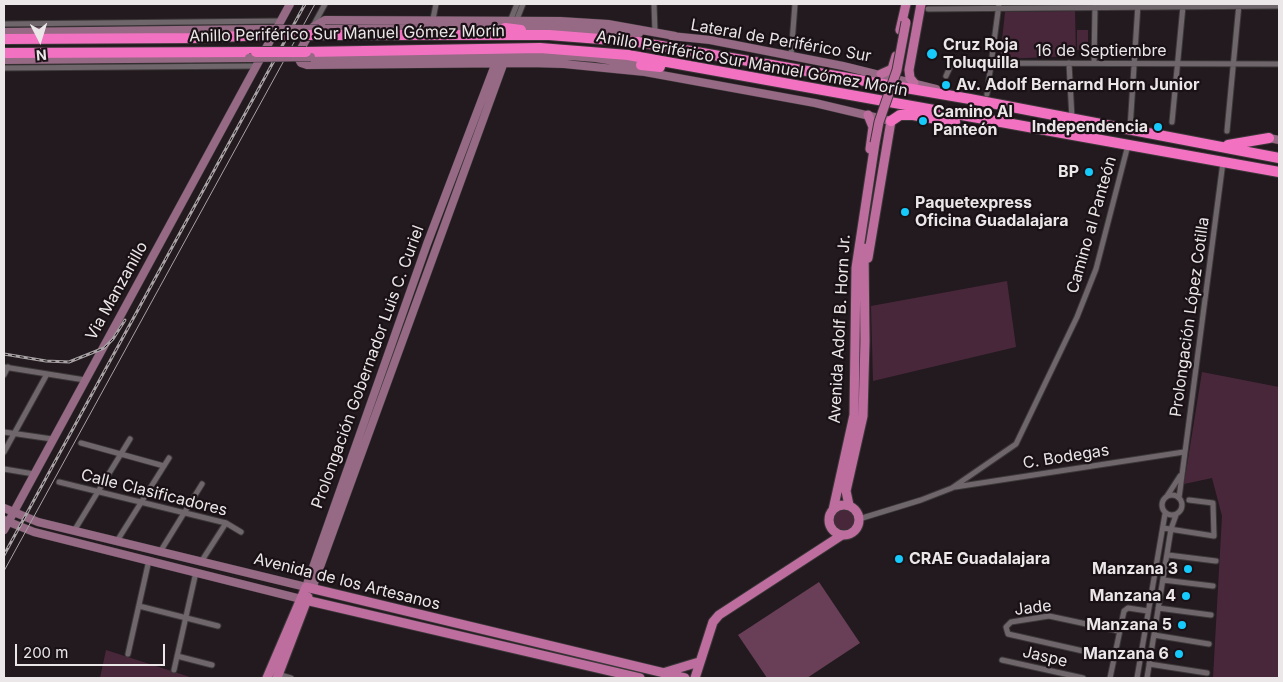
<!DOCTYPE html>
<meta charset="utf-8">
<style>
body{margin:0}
#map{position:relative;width:1283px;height:682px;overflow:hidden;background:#221a1e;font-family:Inter,sans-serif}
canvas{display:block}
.frame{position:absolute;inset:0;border:5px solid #ebe6e8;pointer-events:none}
.north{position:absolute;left:15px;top:15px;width:50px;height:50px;-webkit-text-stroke:4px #191115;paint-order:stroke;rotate:175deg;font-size:14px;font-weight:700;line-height:20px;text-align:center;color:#ebe6e8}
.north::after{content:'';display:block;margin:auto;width:18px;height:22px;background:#ebe6e8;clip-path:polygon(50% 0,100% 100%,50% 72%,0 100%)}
.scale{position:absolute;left:15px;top:644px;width:150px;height:22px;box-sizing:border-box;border:2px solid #ebe6e8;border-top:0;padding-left:6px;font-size:15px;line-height:18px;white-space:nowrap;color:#ebe6e8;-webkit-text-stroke:4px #191115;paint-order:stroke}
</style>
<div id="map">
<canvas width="1283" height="682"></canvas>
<div class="frame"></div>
<div class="north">N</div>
<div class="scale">200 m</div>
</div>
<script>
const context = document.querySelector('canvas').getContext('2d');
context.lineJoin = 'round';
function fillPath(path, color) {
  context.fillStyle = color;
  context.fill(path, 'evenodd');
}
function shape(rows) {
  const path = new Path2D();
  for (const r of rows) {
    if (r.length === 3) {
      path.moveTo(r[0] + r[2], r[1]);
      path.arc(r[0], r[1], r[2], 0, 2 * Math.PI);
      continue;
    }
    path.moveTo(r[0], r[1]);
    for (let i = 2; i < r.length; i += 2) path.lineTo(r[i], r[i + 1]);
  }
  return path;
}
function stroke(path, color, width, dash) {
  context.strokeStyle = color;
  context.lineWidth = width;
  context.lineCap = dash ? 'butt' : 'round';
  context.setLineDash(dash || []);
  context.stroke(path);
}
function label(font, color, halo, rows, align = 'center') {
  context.font = font + ' Inter,sans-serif';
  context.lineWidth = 4.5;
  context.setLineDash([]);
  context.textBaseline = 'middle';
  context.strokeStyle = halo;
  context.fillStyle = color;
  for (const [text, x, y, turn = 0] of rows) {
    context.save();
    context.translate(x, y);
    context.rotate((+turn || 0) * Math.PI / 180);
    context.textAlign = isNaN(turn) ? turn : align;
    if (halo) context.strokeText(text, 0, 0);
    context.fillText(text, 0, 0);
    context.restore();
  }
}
fillPath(shape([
 [1075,11,1076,56,1000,59,1005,12],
 [1077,30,1088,30,1088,49,1077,50],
 [1007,281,1016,347,873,381,871,306],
 [1202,372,1279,387,1279,678,1213,678,1222,516,1212,478,1184,484],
 [844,519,11],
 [106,650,193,678,100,678]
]), '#49273b');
fillPath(shape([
 [819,582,860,643,807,678,767,678,738,635]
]), '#693e57');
const street = shape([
 [654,4,655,32],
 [928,9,1279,6],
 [433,19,436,4],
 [511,19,517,4],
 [517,19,523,4],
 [4,24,281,21],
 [313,26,325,4],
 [791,56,795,4],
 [1069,63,1072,119],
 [1094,63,1095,7],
 [4,68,257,66],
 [946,76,951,65,955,63,1279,64],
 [987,94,999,4],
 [1172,122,1183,6],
 [1130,129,1138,4],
 [1227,131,1239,4],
 [4,367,85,380],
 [4,375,8,367],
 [4,432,52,439],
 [81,443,164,466],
 [4,452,47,374],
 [4,469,34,474],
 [59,482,226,523,241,532],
 [955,487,1184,452],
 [1172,505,10],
 [1167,496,1180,476],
 [1179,498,1223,162],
 [859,519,921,500,952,488,1016,444,1077,317,1096,269,1128,145],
 [1163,528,1214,536,1213,503,1189,500],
 [74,531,130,439],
 [117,541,169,458],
 [160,552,202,484],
 [1168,555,1216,561],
 [201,562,226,523],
 [1163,580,1213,586],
 [139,606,218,626],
 [1158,608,1211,615],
 [1154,635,1209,644],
 [128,654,149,560],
 [177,656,212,665],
 [1114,658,1008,634,1006,627,1011,622,1049,616,1119,631],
 [1002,660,1083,678],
 [1149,664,1207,673],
 [174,670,196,572],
 [270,672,291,678],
 [1110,678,1124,611,1128,608,1148,611],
 [1137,678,1165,514],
 [1147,678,1171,529,1176,515]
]);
const secondary = shape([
 [319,29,539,27,639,33],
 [4,32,262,29],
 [671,36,710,40,843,66,936,89],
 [675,36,608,24,560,21,325,20,313,27,297,56,301,63,307,65,530,63,564,64,645,72,815,103,891,121],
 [311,57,570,56,596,58,644,66],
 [4,60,249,58],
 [1269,138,1279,140],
 [4,508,38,522,306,587,427,244,495,65],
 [4,520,34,532,301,599],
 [4,530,290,4],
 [312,589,503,65]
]);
const primary = shape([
 [900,30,906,4],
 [881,74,892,69,896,56],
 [914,83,910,78,909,70,921,4],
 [868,115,873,127,870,149],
 [868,258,891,121],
 [849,505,846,491,863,416,865,341,864,248],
 [844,520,15],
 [833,510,854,415,856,268,875,143],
 [301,599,640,678],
 [666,672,699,662],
 [267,678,306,587,685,678],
 [277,678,308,597],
 [695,678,713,622,719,615,842,535]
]);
const highway = shape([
 [505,28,521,30],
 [311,35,549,35,638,42,970,99,1279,158],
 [4,39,198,38,265,35],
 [306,52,540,48,628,55,1279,172],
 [4,53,256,52],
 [641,65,660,67],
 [891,121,900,115,913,115,955,122],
 [1228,145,1269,138]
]);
stroke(street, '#3c3739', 7);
stroke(secondary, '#3c3739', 9);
stroke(primary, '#3c3739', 11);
stroke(highway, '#3c3739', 12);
stroke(street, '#6f666b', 5);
stroke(secondary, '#966a85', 8);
stroke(primary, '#be6d9f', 9);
stroke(highway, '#f272c1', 10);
stroke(shape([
 [4,571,315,4]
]), '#a8a2a5', 1);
const rail = shape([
 [4,354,46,361,69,362,104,348,113,339,125,320],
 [4,555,305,4]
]);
stroke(rail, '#a8a2a5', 3);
stroke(rail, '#191115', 1, [4]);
const secondaryBridge = shape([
 [262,29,319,29],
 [249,58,311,57]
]);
const primaryBridge = shape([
 [875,143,879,122,897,70,906,22]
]);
const highwayBridge = shape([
 [265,35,311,35],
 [256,52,306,52]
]);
stroke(secondaryBridge, '#3c3739', 9, []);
stroke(primaryBridge, '#3c3739', 11, []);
stroke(highwayBridge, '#3c3739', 12, []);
stroke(secondaryBridge, '#966a85', 8);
stroke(primaryBridge, '#be6d9f', 9);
stroke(highwayBridge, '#f272c1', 10);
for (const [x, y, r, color] of [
 [932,54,6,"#16cafb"],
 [946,85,5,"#16cafb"],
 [923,121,5,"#16cafb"],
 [1158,127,5,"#16cafb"],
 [1089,172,5,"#16cafb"],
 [905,212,5,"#16cafb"],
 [899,559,5,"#16cafb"],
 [1188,569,5,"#16cafb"],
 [1186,596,5,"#16cafb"],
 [1182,625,5,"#16cafb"],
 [1179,654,5,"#16cafb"]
]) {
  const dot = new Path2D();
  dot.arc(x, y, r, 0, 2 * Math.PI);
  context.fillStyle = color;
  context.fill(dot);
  stroke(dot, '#191115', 2);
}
label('16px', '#ebe6e8', '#191115', [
 ["Anillo Periférico Sur Manuel Gómez Morín",347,34,-1],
 ["Lateral de Periférico Sur",781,41,10],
 ["16 de Septiembre",1101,51],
 ["Anillo Periférico Sur Manuel Gómez Morín",752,64,10],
 ["Camino al Panteón",1092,225,-74],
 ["Via Manzanillo",117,291,-61],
 ["Prolongación López Cotilla",1190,317,-82],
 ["Avenida Adolf B. Horn Jr.",840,329,-87],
 ["Prolongación Gobernador Luis C. Curiel",368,367,-70],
 ["C. Bodegas",1066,457,-9],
 ["Calle Clasificadores",154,493,14],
 ["Avenida de los Artesanos",347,582,14],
 ["Jade",1033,608,-7],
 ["Jaspe",1045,657,13]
]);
label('bold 16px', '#ebe6e8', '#191115', [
 ["Cruz Roja",943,45,"left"],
 ["Toluquilla",943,63,"left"],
 ["Av. Adolf Bernarnd Horn Junior",956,85,"left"],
 ["Camino Al",933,112,"left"],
 ["Panteón",933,130,"left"],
 ["Independencia",1148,127],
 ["BP",1079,172],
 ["Paquetexpress",915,203,"left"],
 ["Oficina Guadalajara",915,221,"left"],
 ["CRAE Guadalajara",909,559,"left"],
 ["Manzana 3",1178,569],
 ["Manzana 4",1176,596],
 ["Manzana 5",1172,625],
 ["Manzana 6",1169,654]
], 'right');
</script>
